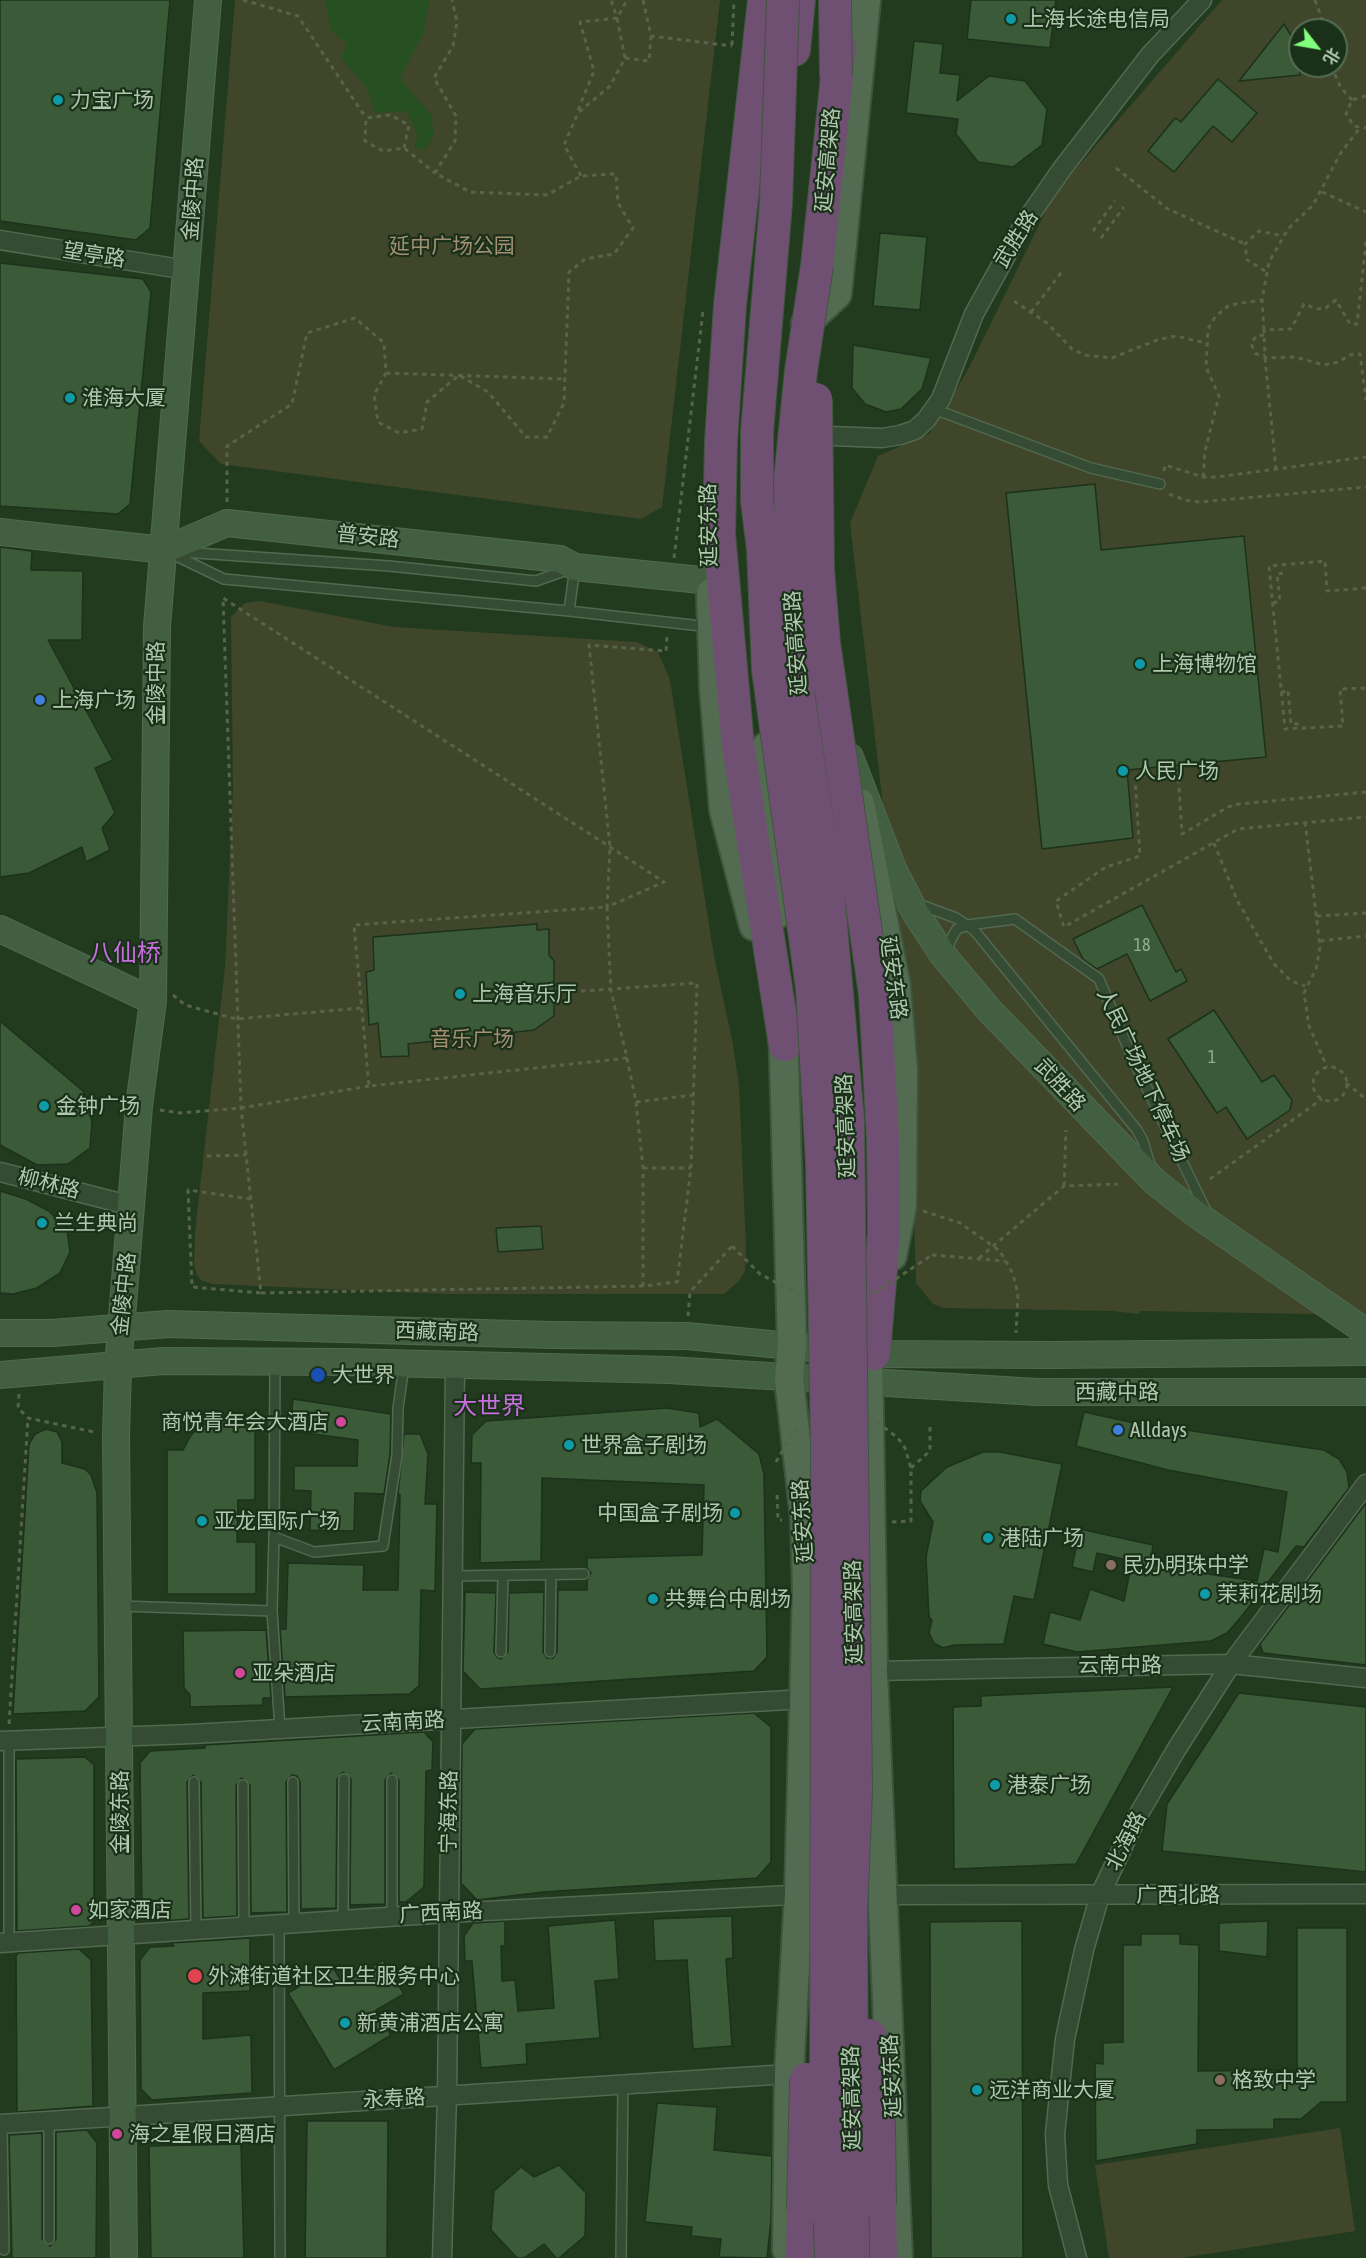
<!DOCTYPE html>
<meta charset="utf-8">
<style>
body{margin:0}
#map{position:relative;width:1366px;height:2258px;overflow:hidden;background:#223b1f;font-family:"Asap Condensed","Noto Sans SC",sans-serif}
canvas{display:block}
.north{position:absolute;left:1288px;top:18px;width:60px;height:60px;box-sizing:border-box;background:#1a3019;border:2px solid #566d55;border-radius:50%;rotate:121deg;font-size:16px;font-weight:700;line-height:24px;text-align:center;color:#afc8ae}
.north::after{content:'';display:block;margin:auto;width:21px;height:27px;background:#82ff7c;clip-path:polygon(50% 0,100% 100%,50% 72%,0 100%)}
</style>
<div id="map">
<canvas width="1366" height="2258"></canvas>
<div class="north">北</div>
</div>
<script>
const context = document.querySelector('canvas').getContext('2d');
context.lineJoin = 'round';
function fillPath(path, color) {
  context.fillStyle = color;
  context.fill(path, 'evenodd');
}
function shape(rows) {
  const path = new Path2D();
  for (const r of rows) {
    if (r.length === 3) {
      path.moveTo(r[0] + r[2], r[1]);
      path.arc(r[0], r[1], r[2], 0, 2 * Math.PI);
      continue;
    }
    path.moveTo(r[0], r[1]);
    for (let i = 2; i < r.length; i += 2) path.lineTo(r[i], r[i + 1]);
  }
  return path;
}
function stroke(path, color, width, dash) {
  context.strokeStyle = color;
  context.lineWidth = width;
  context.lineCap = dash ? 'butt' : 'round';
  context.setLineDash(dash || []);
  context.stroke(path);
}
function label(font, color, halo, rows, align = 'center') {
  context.font = font + ' "Asap Condensed","Noto Sans SC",sans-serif';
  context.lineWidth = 4.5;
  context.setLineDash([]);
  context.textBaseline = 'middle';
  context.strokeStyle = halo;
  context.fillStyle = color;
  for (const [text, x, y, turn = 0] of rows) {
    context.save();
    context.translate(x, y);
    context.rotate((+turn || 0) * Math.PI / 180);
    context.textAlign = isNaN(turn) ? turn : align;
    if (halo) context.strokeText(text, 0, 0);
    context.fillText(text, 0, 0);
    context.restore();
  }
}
fillPath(shape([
 [235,0,720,0,662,507,641,519,221,464,199,441],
 [1222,0,1366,0,1366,1315,1141,1311,1138,1314,1113,1311,944,1308,933,1304,916,1283,908,1020,850,523,878,456,930,433,969,368,1054,194],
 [1300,30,1336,30,1336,66,1300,66],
 [260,601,394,627,637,642,658,652,670,680,714,956,733,1044,739,1087,746,1247,745,1271,738,1282,724,1294,443,1294,213,1284,202,1281,197,1275,194,1265,195,1232,225,967,233,787,231,617,245,603],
 [1340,2128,1355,2231,1181,2258,1109,2258,1095,2165]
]), '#3f462a');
fillPath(shape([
 [325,0,430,0,424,32,400,78,431,115,434,136,424,151,414,147,418,136,407,111,375,113,367,88,341,58,347,44,331,31]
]), '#265022');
const building = shape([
 [0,0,170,0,150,228,136,240,0,221,0,0],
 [971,0,1056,0,1050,48,967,39,971,0],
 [1284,24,1295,42,1300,43,1300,75,1239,81,1284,24],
 [914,41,943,44,940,73,960,75,957,101,989,76,1025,81,1047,109,1042,145,1013,167,978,162,956,134,958,119,906,113,914,41],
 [1218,79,1257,113,1232,142,1213,126,1174,172,1148,151,1175,118,1181,122,1218,79],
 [880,233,927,237,920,310,873,306,880,233],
 [0,263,143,279,151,292,130,504,118,514,0,506,0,263],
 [853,345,931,358,922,389,901,409,886,412,865,404,852,388,853,345],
 [1095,484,1101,550,1244,536,1266,757,1127,770,1133,838,1042,849,1006,493,1095,484],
 [0,547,32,551,31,570,83,571,82,640,48,640,113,760,95,768,115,813,102,828,110,850,86,862,82,847,29,873,0,877,0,547],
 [1142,905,1176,972,1181,969,1187,981,1150,1001,1127,954,1097,969,1083,959,1073,939,1142,905],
 [537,924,537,930,549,929,549,955,554,961,554,1016,534,1030,408,1044,409,1056,381,1057,378,1023,369,1025,366,972,374,970,373,937,537,924],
 [1214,1010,1262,1082,1274,1075,1292,1100,1290,1110,1247,1139,1226,1107,1217,1113,1168,1039,1214,1010],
 [0,1021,83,1091,92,1121,90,1148,68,1164,37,1165,0,1145,0,1021],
 [0,1191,26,1199,49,1211,67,1230,70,1252,60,1273,37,1288,13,1294,0,1293,0,1191],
 [541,1226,543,1249,498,1252,496,1228,541,1226],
 [293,1399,391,1414,390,1454,384,1494,355,1493,354,1531,310,1530,311,1491,294,1490,294,1466,357,1466,358,1440,290,1431,293,1399],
 [667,1408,699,1413,700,1427,717,1419,759,1454,764,1474,767,1657,754,1671,480,1689,463,1671,465,1592,496,1593,494,1652,497,1657,501,1659,508,1652,509,1593,544,1592,543,1652,547,1658,553,1658,557,1652,558,1590,587,1590,587,1580,591,1573,587,1568,587,1558,702,1555,704,1485,542,1478,541,1561,480,1563,481,1463,471,1463,472,1435,486,1421,667,1408],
 [1084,1412,1130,1422,1324,1450,1339,1459,1347,1472,1349,1488,1304,1547,1296,1546,1241,1617,1227,1633,1211,1641,1077,1652,1043,1644,1050,1612,1080,1620,1090,1589,1124,1601,1132,1561,1097,1553,1093,1572,1072,1567,1080,1529,1153,1545,1151,1559,1188,1564,1187,1571,1257,1581,1264,1549,1278,1552,1287,1492,1168,1470,1076,1446,1084,1412],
 [255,1414,255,1500,238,1500,237,1542,256,1542,256,1594,167,1594,167,1450,183,1450,191,1435,202,1425,216,1420,255,1414],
 [46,1429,57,1432,62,1442,62,1463,85,1469,91,1475,97,1493,99,1697,85,1711,13,1714,29,1444,35,1434,46,1429],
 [404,1434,420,1434,428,1454,425,1504,437,1504,435,1591,421,1590,419,1686,409,1694,285,1697,280,1629,286,1629,288,1563,364,1565,363,1590,398,1590,400,1495,398,1494,404,1434],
 [983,1452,1000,1452,1062,1464,1034,1600,1014,1596,1004,1644,954,1645,943,1648,934,1643,929,1633,932,1620,929,1617,926,1557,933,1522,920,1501,921,1491,947,1467,983,1452],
 [1366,1503,1366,1665,1263,1653,1260,1644,1366,1503],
 [266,1630,271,1698,263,1698,263,1705,190,1707,190,1695,184,1688,183,1631,266,1630],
 [1173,1687,1076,1864,954,1869,953,1707,981,1706,981,1696,1173,1687],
 [1239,1693,1366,1707,1366,1872,1162,1851,1167,1804,1239,1693],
 [754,1713,771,1727,771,1862,757,1878,543,1892,477,1900,461,1883,462,1744,475,1729,754,1713],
 [424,1732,433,1742,432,1770,426,1771,424,1887,406,1902,399,1902,399,1780,391,1773,385,1780,385,1904,350,1905,351,1779,343,1772,337,1779,336,1908,301,1909,300,1782,297,1776,292,1775,286,1782,287,1912,251,1913,250,1785,242,1778,236,1785,237,1916,203,1918,201,1782,193,1775,187,1782,189,1919,150,1922,142,1913,140,1763,150,1751,205,1748,205,1745,424,1732],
 [85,1757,94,1765,94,1921,89,1926,17,1931,16,1759,85,1757],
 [732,1916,733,1958,726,1959,732,2046,693,2049,687,1960,655,1961,653,1919,732,1916],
 [615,1920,619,1979,595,1981,600,2038,526,2044,527,2064,481,2068,472,1961,465,1961,464,1936,473,1923,505,1921,505,1946,501,1946,502,1981,515,1980,518,2011,554,2008,548,1926,615,1920],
 [1022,1921,1023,2258,931,2258,930,1922,1022,1921],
 [1268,1921,1267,1957,1219,1951,1219,1923,1268,1921],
 [1297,1928,1347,1928,1347,2102,1321,2102,1301,2119,1274,2119,1274,2129,1197,2130,1197,2144,1096,2161,1095,2063,1103,2064,1103,2043,1123,2042,1123,1945,1141,1945,1141,1934,1180,1934,1180,1944,1199,1945,1198,2071,1297,2070,1297,1928],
 [250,1938,250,1991,203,1993,203,2039,251,2035,252,2093,152,2100,141,2089,140,1960,150,1947,174,1946,171,1943,250,1938],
 [79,1949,91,1960,93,2106,17,2112,16,1956,18,1953,79,1949],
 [383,1960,404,1994,376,2010,391,2035,334,2070,288,1993,332,1966,343,1984,383,1960],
 [657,2103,717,2107,714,2150,772,2156,771,2221,767,2258,719,2257,721,2239,691,2236,692,2227,645,2222,657,2103],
 [307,2121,388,2121,387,2258,305,2258,307,2121],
 [87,2130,97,2143,96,2258,12,2258,9,2135,42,2133,42,2239,50,2246,56,2239,56,2132,87,2130],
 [241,2144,244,2258,151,2258,149,2146,241,2144],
 [559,2165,586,2193,585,2236,559,2258,556,2258,544,2244,524,2258,517,2258,491,2230,494,2191,521,2167,534,2177,559,2165]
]);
fillPath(building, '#3b5a38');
stroke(building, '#1c321b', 1.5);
const lane = shape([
 [934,409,1091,468,1160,484],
 [168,552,224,579,569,611,710,627],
 [181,552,389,566,536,581,575,567,569,611],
 [918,904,956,918,974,930,1137,1130,1143,1141,1151,1168],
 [949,951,949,943,957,929,968,925,1015,919,1099,979,1131,1055,1207,1213],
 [275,1364,274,1537,314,1552,383,1546,397,1455,398,1408,404,1366],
 [453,1576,584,1574],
 [120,1606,272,1611,274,1537],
 [272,1611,280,1729],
 [501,1652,503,1576],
 [550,1652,551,1575],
 [9,1741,9,1943],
 [194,1782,196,1930],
 [293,1782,294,1922],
 [243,1785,244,1926],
 [392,1916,392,1780],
 [343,1920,344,1779],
 [279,1924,280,2258],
 [2,2124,4,2250],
 [49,2239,49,2122],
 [621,2258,623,2085]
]);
const street = shape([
 [0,240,187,270],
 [831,436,882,438,900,435,915,430,926,420,941,399,974,314,1023,225,1062,169,1150,55,1202,0],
 [0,1172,132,1206],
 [873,1671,1231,1664,1366,1678],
 [0,1741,192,1734,806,1699],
 [873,1895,1366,1894],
 [0,1943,447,1913,810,1894],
 [0,2124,789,2074],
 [442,2258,447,2096,455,1367],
 [1077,2258,1058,2185,1055,2134,1065,2039,1084,1950,1100,1895,1137,1817,1176,1750,1231,1664,1366,1484]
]);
const secondary = shape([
 [0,532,164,550,227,523,560,559,575,567,710,581],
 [850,757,893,869,915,912,943,955,989,1010,1155,1182,1196,1214,1366,1332],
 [0,929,153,1001],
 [0,1333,52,1333,168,1324,550,1335,687,1336,874,1354,1050,1355,1366,1352],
 [0,1375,163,1361,345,1362,669,1370,1037,1392,1366,1392],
 [124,2258,116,1436,118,1367,139,1106,153,1001,157,627,208,0]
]);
const primary = shape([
 [806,323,837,294,866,0],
 [711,593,714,688,724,810,754,926],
 [766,747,777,914],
 [860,803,896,985,903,1070,902,1206,892,1256],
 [783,1023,792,1345,789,1379,805,1518,807,1590,799,1894,789,2074,787,2250],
 [865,1329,868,1353,873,1671,898,2258]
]);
const highway = shape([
 [764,0,730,305,721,441,719,534,738,746,785,1045],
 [794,50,799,0],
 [817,266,840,48],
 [874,1354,884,1233,883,1139,875,994],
 [880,2204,881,2258],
 [802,2258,803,2210]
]);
stroke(lane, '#526951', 12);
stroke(street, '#526951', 21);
stroke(secondary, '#526951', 28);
stroke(primary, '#3e553d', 32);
stroke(highway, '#3f563e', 34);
stroke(shape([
 [243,0,298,16,366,118],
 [643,0,651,36,732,46],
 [1315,0,1326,30],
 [732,45,734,0],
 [625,58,649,61,651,36],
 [1331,66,1341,88,1352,100],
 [1366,96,1352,100,1346,114,1354,126,1366,128],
 [578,110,594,71,580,22,617,18,611,0],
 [404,148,409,125,390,115,366,118,365,141,383,151,404,148,435,173],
 [1116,168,1168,209,1245,244],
 [581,176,564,145,578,113,610,86,625,58,617,18,627,0],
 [1322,192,1366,212],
 [1093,231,1115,201],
 [1101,238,1124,207],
 [1366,242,1357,324,1350,324,1336,300,1326,308,1317,309,1304,304,1291,329,1264,330,1265,358,1295,357,1324,365,1339,362,1349,355,1360,354,1366,400],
 [1265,271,1247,260,1245,244,1259,231,1283,236],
 [1014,301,1047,323,1072,349,1085,355,1112,358,1157,340,1176,336,1206,343],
 [1031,312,1064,269],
 [1264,330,1262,300,1269,262,1288,229,1313,205,1340,154,1359,129],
 [1264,335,1256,336,1251,344,1256,354,1265,355],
 [1265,358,1276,469],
 [386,373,566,379],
 [1164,471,1165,465,1203,477,1217,477,1366,457],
 [1203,477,1205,451,1219,396,1206,367,1208,329,1215,317,1229,305,1262,300],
 [1169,494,1185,500,1200,502,1366,487],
 [227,502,227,446,292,404,307,333,355,318,384,343,386,373,374,395,378,422,399,433,422,429,427,402,459,375,488,392,526,437,547,437,564,403,569,272,585,259,614,254,633,228,618,203,616,174,581,176,547,195,470,192,435,173,455,141,456,116,434,78,453,46,457,22,452,0],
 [674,558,703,311],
 [1366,588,1327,591,1325,561,1269,566,1285,729,1343,726,1340,689,1366,688],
 [1273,603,1280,601,1277,574,1286,573],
 [1281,693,1288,690,1291,724,1301,724],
 [1366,792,1239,804,1228,807,1182,834,1178,772,1135,777,1140,856,1106,867,1056,901,1064,927,1238,829,1366,817],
 [1305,822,1320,947,1316,969,1304,993,1309,1026,1327,1067],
 [1214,843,1237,900,1274,964,1291,981,1305,986],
 [607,907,611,991,627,1058,369,1086,354,925,607,907],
 [1317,916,1366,913],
 [1320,941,1366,936],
 [173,995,185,1005,236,1019,361,1008],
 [627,1058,636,1102,693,1095],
 [1330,1084,17],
 [1346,1083,1366,1099],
 [636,1102,643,1168,643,1286],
 [160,1110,180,1113,241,1108,369,1086],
 [207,1156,246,1155],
 [643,1168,691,1168],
 [1210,1179,1322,1099],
 [1064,1186,1066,1130],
 [251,1199,188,1190,192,1287,261,1293,241,1108,223,598,610,847,664,882,607,907,610,847,589,645,666,651,667,636],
 [923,1211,960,1223,1000,1251,1013,1274,1018,1294,1016,1333],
 [932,1255,1005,1261],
 [979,1258,1064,1186,1118,1184],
 [261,1293,643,1286,677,1282,691,1168,697,983,569,992],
 [688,1316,690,1292,732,1246],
 [19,1394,18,1408,28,1418,94,1432],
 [911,1468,930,1451,930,1426],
 [777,1495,778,1520,782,1520],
 [892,1522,911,1521,911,1502],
 [9,1724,28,1418]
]), '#57644a', 3, [4.5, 4.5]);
stroke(lane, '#354b33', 9);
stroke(street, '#354b33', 18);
stroke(secondary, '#425f41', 26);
stroke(primary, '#536c51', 28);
stroke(highway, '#705072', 32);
const highwayBridge = shape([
 [783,0,776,203,757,432,757,501,763,549,768,670,812,988,822,1163,827,1444,826,2108,831,2258],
 [835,0,836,76],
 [817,266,801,371,790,480,792,601,799,699,828,892,848,1120,856,1790,851,1915,853,2258],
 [816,399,818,570,824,643,875,994],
 [870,2035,879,2126,880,2204],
 [803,2210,806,2079]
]);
stroke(highwayBridge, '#3f563e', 34, []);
stroke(shape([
 [732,1246,760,1274,800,1295],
 [873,1294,932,1255],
 [877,1422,898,1438,905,1448,911,1468,911,1502],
 [776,1462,790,1438,801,1426]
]), '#57644a', 3, [4.5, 4.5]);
stroke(highwayBridge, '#705072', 32);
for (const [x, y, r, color] of [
 [1011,19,6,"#0f9aa8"],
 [58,100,6,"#0f9aa8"],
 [70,398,6,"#0f9aa8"],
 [1140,664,6,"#0f9aa8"],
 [40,700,6,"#3f7fe0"],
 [1123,771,6,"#0f9aa8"],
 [460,994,6,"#0f9aa8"],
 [44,1106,6,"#0f9aa8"],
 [42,1223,6,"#0f9aa8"],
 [318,1375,8,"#1a4fb4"],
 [341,1422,6,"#d1479c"],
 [1118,1430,6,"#3f7fe0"],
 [569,1445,6,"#0f9aa8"],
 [735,1513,6,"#0f9aa8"],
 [202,1521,6,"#0f9aa8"],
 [988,1538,6,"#0f9aa8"],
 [1111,1565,6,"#8d6e63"],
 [1205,1594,6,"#0f9aa8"],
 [653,1599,6,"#0f9aa8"],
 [240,1673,6,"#d1479c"],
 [995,1785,6,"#0f9aa8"],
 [76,1910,6,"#d1479c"],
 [195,1976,8,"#e0444e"],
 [345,2023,6,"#0f9aa8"],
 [1220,2080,6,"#8d6e63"],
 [977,2090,6,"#0f9aa8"],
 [117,2134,6,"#d1479c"]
]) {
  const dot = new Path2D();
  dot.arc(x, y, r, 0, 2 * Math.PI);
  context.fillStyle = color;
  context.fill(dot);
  stroke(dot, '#1a3019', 2);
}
label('18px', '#92ac90', null, [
 ["18",1142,945],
 ["1",1212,1057]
]);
label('21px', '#afc8ae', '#1a3019', [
 ["上海长途电信局",1023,19],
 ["力宝广场",70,100],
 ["淮海大厦",82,398],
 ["上海博物馆",1152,664],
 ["上海广场",52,700],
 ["人民广场",1135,771],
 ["上海音乐厅",472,994],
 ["金钟广场",56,1106],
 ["兰生典尚",54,1223],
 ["大世界",332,1375],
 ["商悦青年会大酒店",329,1422,"right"],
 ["Alldays",1130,1430],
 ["世界盒子剧场",581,1445],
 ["中国盒子剧场",723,1513,"right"],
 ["亚龙国际广场",214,1521],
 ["港陆广场",1000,1538],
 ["民办明珠中学",1123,1565],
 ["茉莉花剧场",1217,1594],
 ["共舞台中剧场",665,1599],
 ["亚朵酒店",252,1673],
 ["港泰广场",1007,1785],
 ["如家酒店",88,1910],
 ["外滩街道社区卫生服务中心",208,1976],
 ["新黄浦酒店公寓",357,2023],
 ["格致中学",1232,2080],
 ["远洋商业大厦",989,2090],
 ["海之星假日酒店",129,2134]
], 'left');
label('21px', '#afc8ae', '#1a3019', [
 ["延安高架路",828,160,-85],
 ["金陵中路",193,199,-86],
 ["武胜路",1016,239,-58],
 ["望亭路",94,255,9],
 ["延安东路",709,525,-91],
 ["普安路",368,537,6],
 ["延安高架路",796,643,-94],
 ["金陵中路",156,683,-90],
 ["延安东路",893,978,82],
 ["人民广场地下停车场",1143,1075,65],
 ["武胜路",1060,1085,47],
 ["延安高架路",846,1126,-92],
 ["柳林路",49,1184,14],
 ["金陵中路",124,1294,-84],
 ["西藏南路",437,1332,2],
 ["西藏中路",1117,1392],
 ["延安东路",803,1521,-94],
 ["延安高架路",854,1612,-91],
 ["云南中路",1120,1665],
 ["云南南路",403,1722,-3],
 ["金陵东路",120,1812,-90],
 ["宁海东路",449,1812,-89],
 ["北海路",1126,1841,-63],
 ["广西北路",1178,1895],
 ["广西南路",441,1913,-3],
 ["延安东路",892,2076,-93],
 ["延安高架路",852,2098,-91],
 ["永寿路",394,2099,-3]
]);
label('21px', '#a48f73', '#1a3019', [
 ["延中广场公园",452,246],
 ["音乐广场",472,1039]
]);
label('24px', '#c86ee1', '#1a3019', [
 ["八仙桥",125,953],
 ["大世界",489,1406]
]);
</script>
